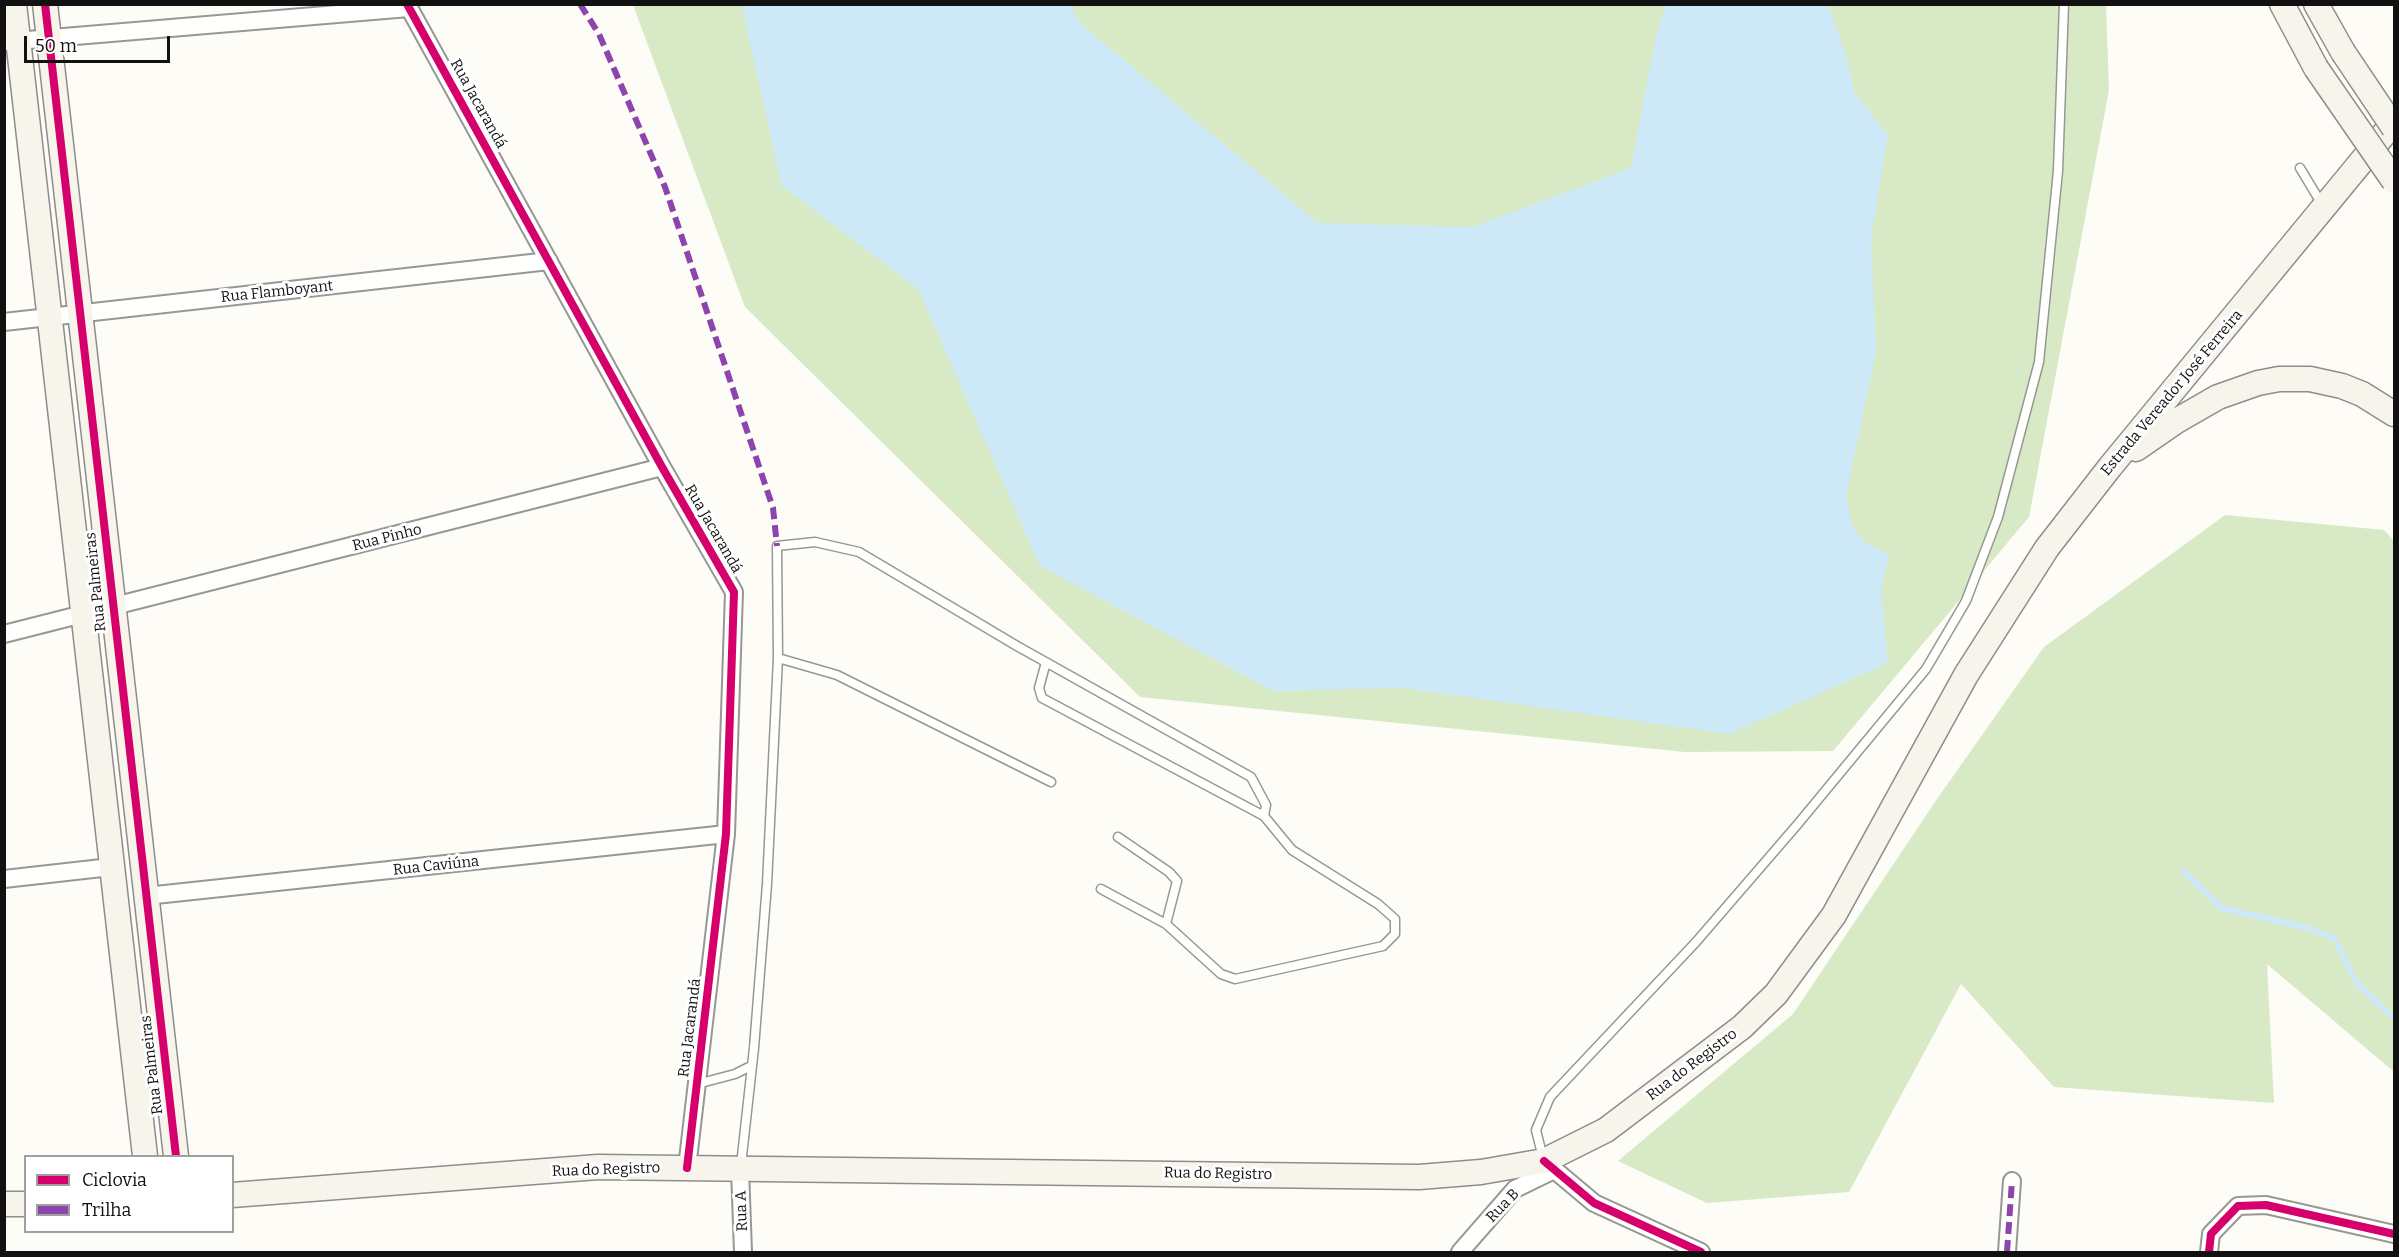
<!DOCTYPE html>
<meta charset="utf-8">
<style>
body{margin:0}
#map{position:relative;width:2399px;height:1257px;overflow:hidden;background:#fdfcf7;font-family:Bitter,serif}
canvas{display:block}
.frame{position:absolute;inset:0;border:6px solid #111;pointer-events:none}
.legend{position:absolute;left:24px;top:1155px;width:210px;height:78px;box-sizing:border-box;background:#fff;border:2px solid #a0a0a0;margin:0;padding:8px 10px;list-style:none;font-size:18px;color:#111}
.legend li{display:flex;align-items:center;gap:12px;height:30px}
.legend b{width:30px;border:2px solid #a0a0a0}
.scale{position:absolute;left:24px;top:36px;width:146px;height:27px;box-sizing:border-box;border:3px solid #111;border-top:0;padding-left:8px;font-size:18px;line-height:21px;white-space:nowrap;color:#111;-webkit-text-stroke:4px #fff;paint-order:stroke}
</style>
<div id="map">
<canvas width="2399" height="1257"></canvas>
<div class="frame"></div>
<ul class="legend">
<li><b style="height:8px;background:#d6006c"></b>Ciclovia</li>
<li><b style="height:8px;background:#8e44ad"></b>Trilha</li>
</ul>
<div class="scale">50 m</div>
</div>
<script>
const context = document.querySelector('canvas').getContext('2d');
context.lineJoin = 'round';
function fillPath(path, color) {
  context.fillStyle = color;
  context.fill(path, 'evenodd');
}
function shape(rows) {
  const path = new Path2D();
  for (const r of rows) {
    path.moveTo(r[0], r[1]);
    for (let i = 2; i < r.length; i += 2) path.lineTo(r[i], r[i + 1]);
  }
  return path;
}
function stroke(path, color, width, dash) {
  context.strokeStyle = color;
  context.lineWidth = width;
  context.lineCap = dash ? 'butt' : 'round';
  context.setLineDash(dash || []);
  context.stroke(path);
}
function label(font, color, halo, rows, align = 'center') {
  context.font = font + ' Bitter,serif';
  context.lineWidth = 6;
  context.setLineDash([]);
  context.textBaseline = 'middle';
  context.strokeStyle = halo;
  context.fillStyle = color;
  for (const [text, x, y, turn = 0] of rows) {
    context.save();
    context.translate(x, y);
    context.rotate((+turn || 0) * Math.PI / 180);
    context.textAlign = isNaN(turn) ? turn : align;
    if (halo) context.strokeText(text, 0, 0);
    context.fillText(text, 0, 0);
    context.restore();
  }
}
fillPath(shape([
 [633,5,2106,5,2109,90,2029,517,1833,751,1685,752,1140,697,745,307],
 [2225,515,2384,530,2394,541,2394,1072,2267,964,2274,1103,2054,1087,1961,984,1849,1192,1707,1203,1618,1161,1793,1014,1937,799,2044,647]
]), '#d8eac5');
fillPath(shape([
 [742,5,1070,5,1082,25,1318,223,1473,227,1631,168,1656,36,1666,5,1828,5,1844,49,1855,94,1888,134,1871,237,1876,352,1846,495,1851,523,1863,541,1889,555,1881,591,1888,663,1729,734,1403,688,1273,691,1040,566,918,289,781,185]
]), '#cde8f7');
stroke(shape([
 [2183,871,2222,908,2308,928,2334,938,2357,984,2394,1018]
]), '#cde8f7', 6);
const lane = shape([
 [2300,168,2323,206],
 [778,658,837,675,1051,782],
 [1046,662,1039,688,1042,698,1264,816,1292,850,1378,904,1395,919,1395,934,1383,946,1235,979,1221,974,1166,924,1101,889],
 [1118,837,1169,872,1177,881,1166,924],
 [697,1084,735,1074,751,1066],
 [1543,1158,1536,1130,1550,1097,1696,942,1797,825,1926,669,1966,601,1998,517,2039,362,2058,171,2064,4],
 [741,1165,754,1048,767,884,778,658,777,546,815,542,859,552,1017,646,1251,777,1266,805,1264,816]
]);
const street = shape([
 [407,4,662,467,734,592,726,834,687,1168],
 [4,42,409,8],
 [4,322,549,261],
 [4,634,662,467],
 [4,879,111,867],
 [146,896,726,834],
 [1544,1161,1594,1203,1701,1252],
 [740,1169,743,1252],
 [1460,1252,1515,1189,1554,1170],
 [2007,1252,2012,1181],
 [2209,1252,2211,1234,2238,1206,2266,1205,2394,1234]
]);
const secondary = shape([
 [14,4,145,1156],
 [45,4,176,1156],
 [2282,4,2316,68],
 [2316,4,2343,52],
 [2136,449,2178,420,2218,397,2258,383,2279,379,2310,379,2342,386,2362,394,2394,414],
 [232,1195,598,1167,1419,1177,1481,1172,1544,1161,1606,1130,1742,1027,1776,994,1834,915,1966,675,2047,548,2110,467,2394,122],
 [4,1204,26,1204]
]);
stroke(lane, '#979795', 11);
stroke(street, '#979795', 20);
stroke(secondary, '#8e8d8b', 27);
stroke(lane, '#fffffe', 8);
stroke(street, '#fffffe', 16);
stroke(secondary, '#f6f4eb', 24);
const secondaryBridge = shape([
 [2343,52,2394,128],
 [2316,68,2394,181]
]);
stroke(secondaryBridge, '#8e8d8b', 27, []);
stroke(secondaryBridge, '#f6f4eb', 24);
stroke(shape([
 [580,4,599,34,665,187,773,508,777,546],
 [2007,1252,2012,1181]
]), '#8e44ad', 6, [12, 6]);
stroke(shape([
 [45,4,176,1156],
 [407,4,662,467,734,592,726,834,687,1168],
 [1544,1161,1594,1203,1701,1252],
 [2209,1252,2211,1234,2238,1206,2266,1205,2394,1234]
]), '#d6006c', 8);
label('15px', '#111', '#fff', [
 ["Rua Jacarandá",478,104,61],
 ["Rua Flamboyant",277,292,-6],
 ["Estrada Vereador José Ferreira",2172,393,-50],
 ["Rua Jacarandá",713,529,60],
 ["Rua Pinho",387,538,-14],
 ["Rua Palmeiras",96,582,-96],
 ["Rua Caviúna",436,866,-6],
 ["Rua Jacarandá",690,1028,-83],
 ["Rua Palmeiras",152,1065,-97],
 ["Rua do Registro",1692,1065,-37],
 ["Rua do Registro",606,1170,-2],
 ["Rua do Registro",1218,1174,1],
 ["Rua B",1503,1206,-46],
 ["Rua A",742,1211,-92]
]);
</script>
